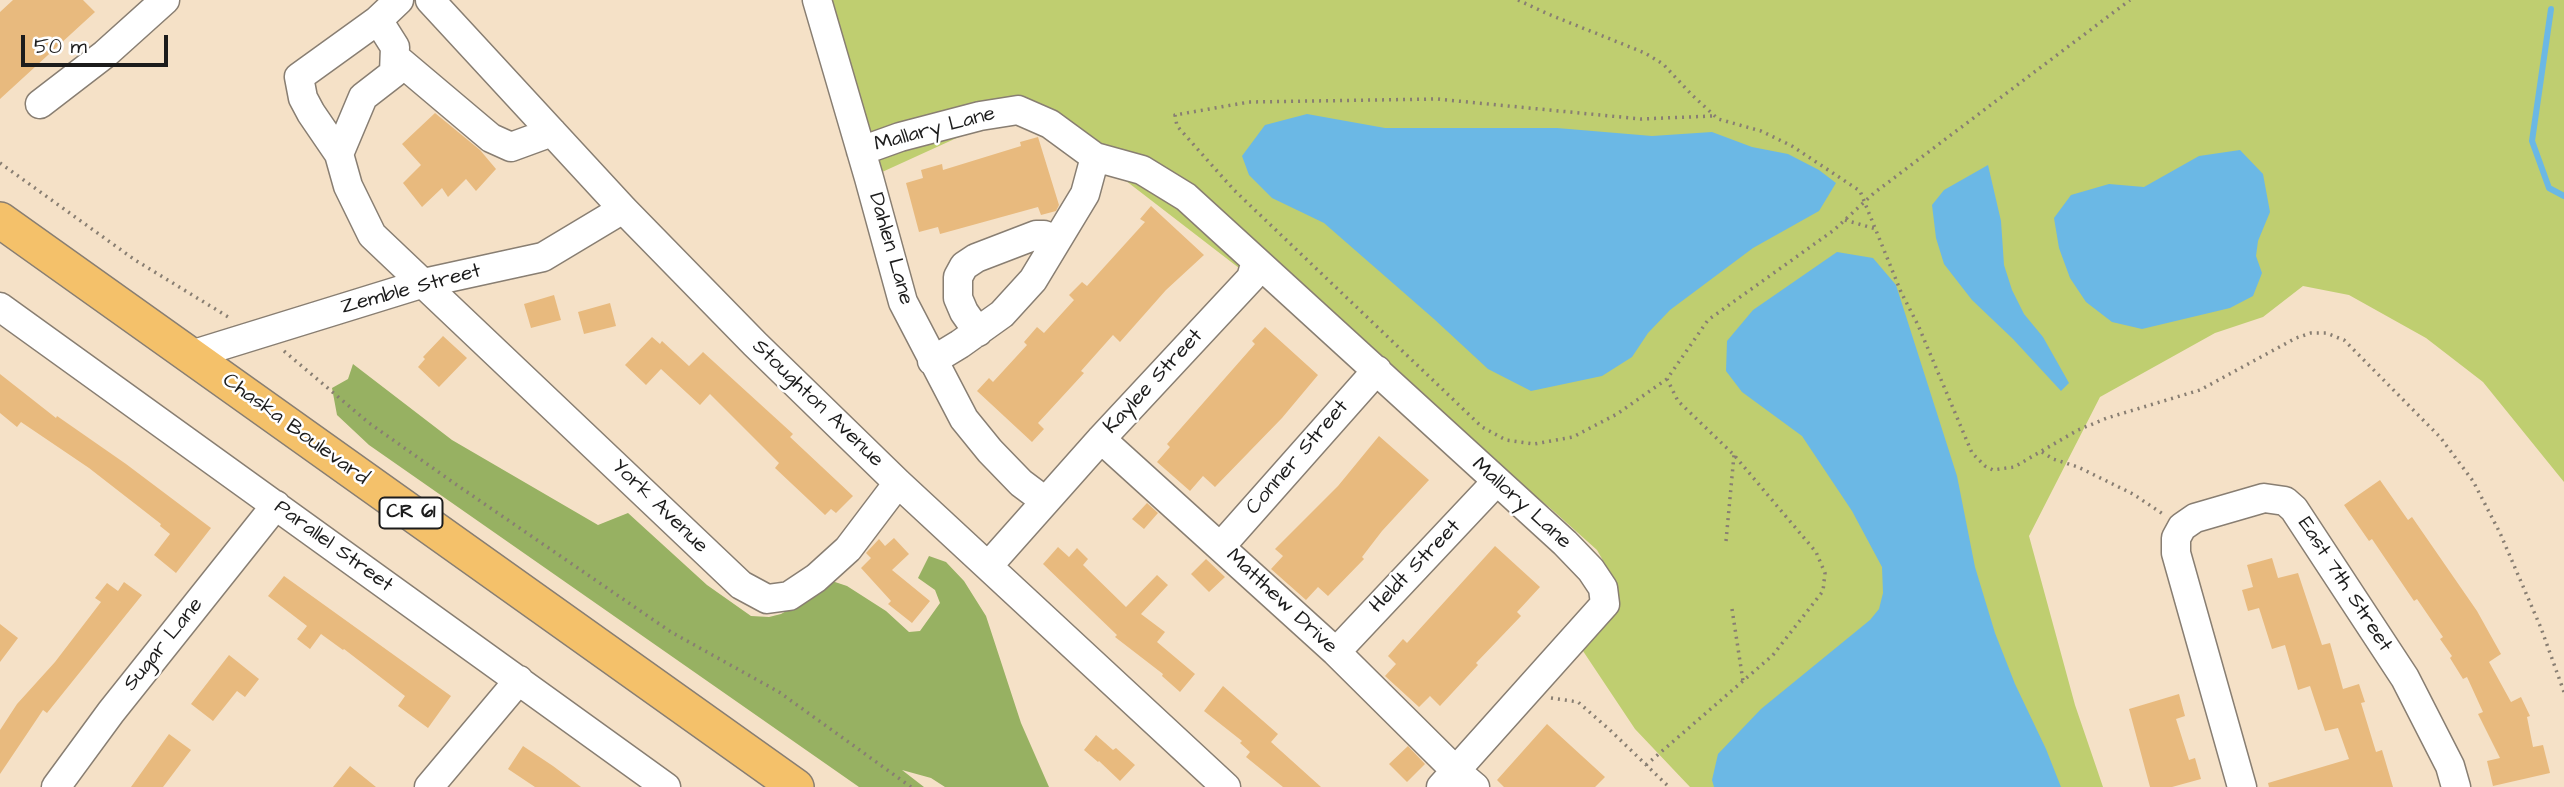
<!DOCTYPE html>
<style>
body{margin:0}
#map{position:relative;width:2564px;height:787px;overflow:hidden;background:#f5e1c7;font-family:"Architects Daughter",sans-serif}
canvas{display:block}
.scale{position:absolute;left:21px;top:35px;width:147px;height:32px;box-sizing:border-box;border:4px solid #1c1c1c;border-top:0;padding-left:9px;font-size:21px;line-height:24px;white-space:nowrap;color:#1c1c1c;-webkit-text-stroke:5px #fff;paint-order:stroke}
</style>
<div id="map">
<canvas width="2564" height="787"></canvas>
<div class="scale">50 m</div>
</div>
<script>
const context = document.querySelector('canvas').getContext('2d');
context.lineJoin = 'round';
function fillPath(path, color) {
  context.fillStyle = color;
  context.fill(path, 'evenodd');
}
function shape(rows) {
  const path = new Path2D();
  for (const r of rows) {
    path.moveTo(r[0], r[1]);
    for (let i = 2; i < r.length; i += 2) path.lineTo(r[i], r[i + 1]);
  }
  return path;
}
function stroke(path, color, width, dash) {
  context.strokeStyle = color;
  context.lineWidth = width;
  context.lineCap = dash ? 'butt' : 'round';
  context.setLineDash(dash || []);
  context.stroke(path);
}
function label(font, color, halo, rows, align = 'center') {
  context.font = font + ' "Architects Daughter",sans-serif';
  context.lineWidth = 5;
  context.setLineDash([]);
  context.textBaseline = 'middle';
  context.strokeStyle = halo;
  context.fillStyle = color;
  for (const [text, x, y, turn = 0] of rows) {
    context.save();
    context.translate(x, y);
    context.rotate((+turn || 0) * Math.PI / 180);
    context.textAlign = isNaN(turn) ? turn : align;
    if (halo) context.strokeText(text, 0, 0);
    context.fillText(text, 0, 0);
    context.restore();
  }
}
fillPath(shape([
 [820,0,2564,0,2564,482,2483,382,2426,338,2349,295,2303,286,2263,317,2215,333,2100,397,2029,536,2075,705,2103,787,1690,787,1635,729,1583,651,1604,625,1614,580,1597,550,1549,507,1095,157,1018,110,869,178]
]), '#bfce70');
fillPath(shape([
 [353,364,452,440,598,525,628,513,707,585,751,616,769,617,781,614,808,599,832,581,847,586,886,611,909,632,920,631,940,603,935,590,918,578,929,556,946,562,964,581,986,616,1021,723,1049,787,945,787,931,778,902,770,924,787,859,787,369,445,337,415,332,388,348,379]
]), '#97b162');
fillPath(shape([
 [1307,114,1385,128,1557,128,1652,136,1712,132,1752,147,1788,154,1819,170,1836,183,1819,211,1753,248,1670,310,1648,333,1632,357,1602,376,1531,391,1488,369,1434,319,1324,223,1272,198,1249,175,1242,156,1265,125],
 [2240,150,2263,174,2270,212,2258,241,2256,256,2262,273,2253,296,2230,308,2142,329,2112,322,2086,302,2070,278,2059,248,2054,218,2071,195,2109,184,2144,187,2199,156],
 [1988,165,2001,221,2004,265,2012,290,2024,314,2043,337,2069,383,2061,391,2013,339,1972,300,1944,264,1936,238,1932,205,1944,190],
 [1837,252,1873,258,1896,285,1957,476,1975,567,1995,633,2015,684,2046,749,2061,787,1714,787,1712,780,1718,754,1761,709,1870,620,1879,609,1883,593,1882,567,1852,511,1802,436,1742,392,1726,371,1727,341,1753,310]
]), '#6bb8e5');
stroke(shape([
 [2551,9,2532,141,2549,188,2564,196]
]), '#6bb8e5', 6);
fillPath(shape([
 [13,0,83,0,95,12,0,99,0,12],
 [435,113,480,150,496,169,476,191,466,179,448,197,442,188,422,207,403,183,421,165,402,144],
 [1038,137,1059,205,1056,211,1041,215,1038,207,940,234,938,227,919,232,906,183,923,178,921,170,942,164,943,170,1021,146,1020,142],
 [1151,206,1204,255,1166,290,1120,342,1113,335,1081,371,1084,373,1038,423,1044,429,1032,442,977,391,989,378,993,382,1027,345,1024,342,1037,327,1044,333,1074,300,1069,295,1082,282,1087,286,1145,222,1140,219],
 [554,295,561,320,531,328,524,304],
 [610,303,616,326,584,334,578,312],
 [1265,327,1318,375,1282,418,1215,487,1203,476,1190,491,1157,462,1170,447,1167,444,1255,344,1252,341],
 [443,336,467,358,439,387,418,367,425,359,423,357],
 [652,337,660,344,662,341,689,366,703,352,793,434,790,437,853,496,836,513,831,509,825,515,775,468,779,463,710,394,700,405,661,369,646,385,625,365],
 [0,374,56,418,57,416,126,464,211,528,176,573,154,555,170,534,160,526,161,524,89,468,21,422,17,427,0,413],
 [1379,436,1429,480,1382,531,1362,557,1364,559,1328,596,1318,587,1306,600,1271,569,1283,556,1275,549,1338,486],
 [2380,480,2408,520,2412,517,2477,611,2501,654,2489,662,2511,702,2521,697,2530,716,2527,717,2533,747,2543,745,2550,773,2493,786,2487,761,2500,758,2478,714,2483,712,2467,677,2463,679,2450,658,2452,656,2440,639,2443,637,2417,599,2414,601,2372,539,2369,541,2344,505],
 [1147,503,1158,513,1144,529,1132,519],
 [894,538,909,554,892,570,930,601,912,623,888,604,891,601,861,568,871,558,866,553,879,539,885,546],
 [1495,546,1540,587,1517,612,1521,616,1476,663,1478,665,1440,706,1430,696,1419,707,1385,676,1396,664,1388,656,1403,639,1407,643],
 [1058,547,1069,557,1077,548,1088,559,1083,565,1126,607,1157,575,1168,585,1141,614,1165,632,1157,642,1195,674,1180,692,1162,676,1163,674,1115,637,1117,635,1043,564],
 [2272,558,2278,578,2298,573,2322,645,2330,643,2343,689,2359,684,2365,702,2361,703,2376,752,2382,750,2393,787,2269,787,2268,783,2349,759,2338,728,2325,731,2310,686,2298,690,2285,645,2272,649,2259,608,2248,611,2242,590,2253,587,2247,565],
 [1206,559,1225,577,1209,592,1191,574],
 [284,576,451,696,428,728,398,706,405,696,344,649,343,650,321,634,310,649,297,639,307,626,268,596],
 [124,582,142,595,47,713,43,710,0,774,0,730,17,704,55,662,101,602,95,598,107,583,118,591],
 [0,624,18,638,0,662],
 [229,655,259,679,245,697,237,691,213,721,191,704],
 [1223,686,1278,734,1271,742,1321,787,1283,787,1246,757,1250,752,1240,743,1242,741,1204,711],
 [2179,694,2185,716,2176,719,2189,760,2195,758,2201,779,2172,787,2150,787,2129,709],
 [1547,724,1605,777,1595,787,1504,787,1497,780],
 [169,734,191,750,163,787,131,787],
 [1096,735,1113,750,1116,748,1135,765,1120,781,1099,761,1098,762,1084,750],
 [523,746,553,766,581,787,535,787,508,769],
 [1408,746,1425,764,1407,782,1389,764],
 [350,766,376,787,333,787]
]), '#e8ba7e');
const minor = shape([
 [399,0,378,20,395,47,394,73,363,97,339,154,348,186,372,235,741,585,767,599,789,596,816,578,848,549,898,483],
 [430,0,623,209,755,344,898,483,1226,787],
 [817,0,869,178,903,302,964,419,990,451,1021,483,1045,501],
 [395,57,491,138,511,147,552,132],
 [40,104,105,54,165,0],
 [861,151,900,137,980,116,1018,110,1050,124,1095,157,1142,170,1186,197,1565,543,1591,570,1603,588,1605,604,1441,787],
 [339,154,311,113,303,98,299,77,378,20],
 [0,307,666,787],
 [978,332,964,312,958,298,958,277,964,266,976,258,1036,235,1044,235,1056,240],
 [191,355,424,283,543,257,623,209],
 [932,361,960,344,1002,314,1033,280,1085,194,1095,157],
 [1101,439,1336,652,1456,771,1475,787],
 [1221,546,1377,370],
 [989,565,1101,439,1251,278,1256,261],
 [1336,652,1496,482],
 [56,787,111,712,276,505],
 [429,787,519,680],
 [2242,787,2176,553,2176,538,2182,527,2195,518,2264,498,2285,501,2294,509,2405,678,2450,766,2456,787]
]);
const major = shape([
 [0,220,796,787]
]);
stroke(minor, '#887e72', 31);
stroke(major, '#887e72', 38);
stroke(shape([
 [1518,0,1548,14,1645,53,1663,64,1692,95,1718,119,1761,131,1792,146,1860,191,1901,292,1918,325,1972,453,1985,466,1993,470,2014,467,2078,430,2107,418,2200,390,2296,338,2311,333,2326,333,2344,340,2440,437,2473,481,2500,533,2541,628,2564,692],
 [0,163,135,260,230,318],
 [1845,220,1876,229],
 [284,351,369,423,454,483,671,632,779,692,911,787],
 [1667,379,1617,414,1573,437,1534,444,1506,440,1482,427,1234,190,1177,126,1175,115,1249,102,1437,99,1641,119,1712,116],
 [2042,452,2053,459,2078,467,2133,494,2163,514],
 [1726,541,1734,455],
 [1732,609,1743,681],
 [1551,698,1578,702,1611,731,1669,787],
 [1646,765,1773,655,1823,591,1825,573,1816,552,1734,455,1678,401,1667,379,1708,320,1834,230,1874,193,2130,0]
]), '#887e72', 3.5, [2, 5]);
stroke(minor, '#fff', 28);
stroke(major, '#f4c16a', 35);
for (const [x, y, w] of [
 [411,513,63]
]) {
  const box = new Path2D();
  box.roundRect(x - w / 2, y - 15.5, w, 31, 5);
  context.fillStyle = '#fff';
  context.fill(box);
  stroke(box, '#1c1c1c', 2);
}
label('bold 19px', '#1c1c1c', null, [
 ["CR 61",411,513]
]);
label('21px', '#1c1c1c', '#fff', [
 ["Mallary Lane",935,130,-15],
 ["Dahlen Lane",890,249,74],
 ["Zemble Street",411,290,-15],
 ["Kaylee Street",1154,382,-47],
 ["Stoughton Avenue",817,404,44],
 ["Chaska Boulevard",295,430,36],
 ["Conner Street",1298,458,-49],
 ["Mallory Lane",1521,504,42],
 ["York Avenue",659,507,44],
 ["Parallel Street",333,547,36],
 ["Heldt Street",1416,567,-46],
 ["East 7th Street",2344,585,57],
 ["Matthew Drive",1281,602,43],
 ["Sugar Lane",164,645,-51]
]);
</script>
